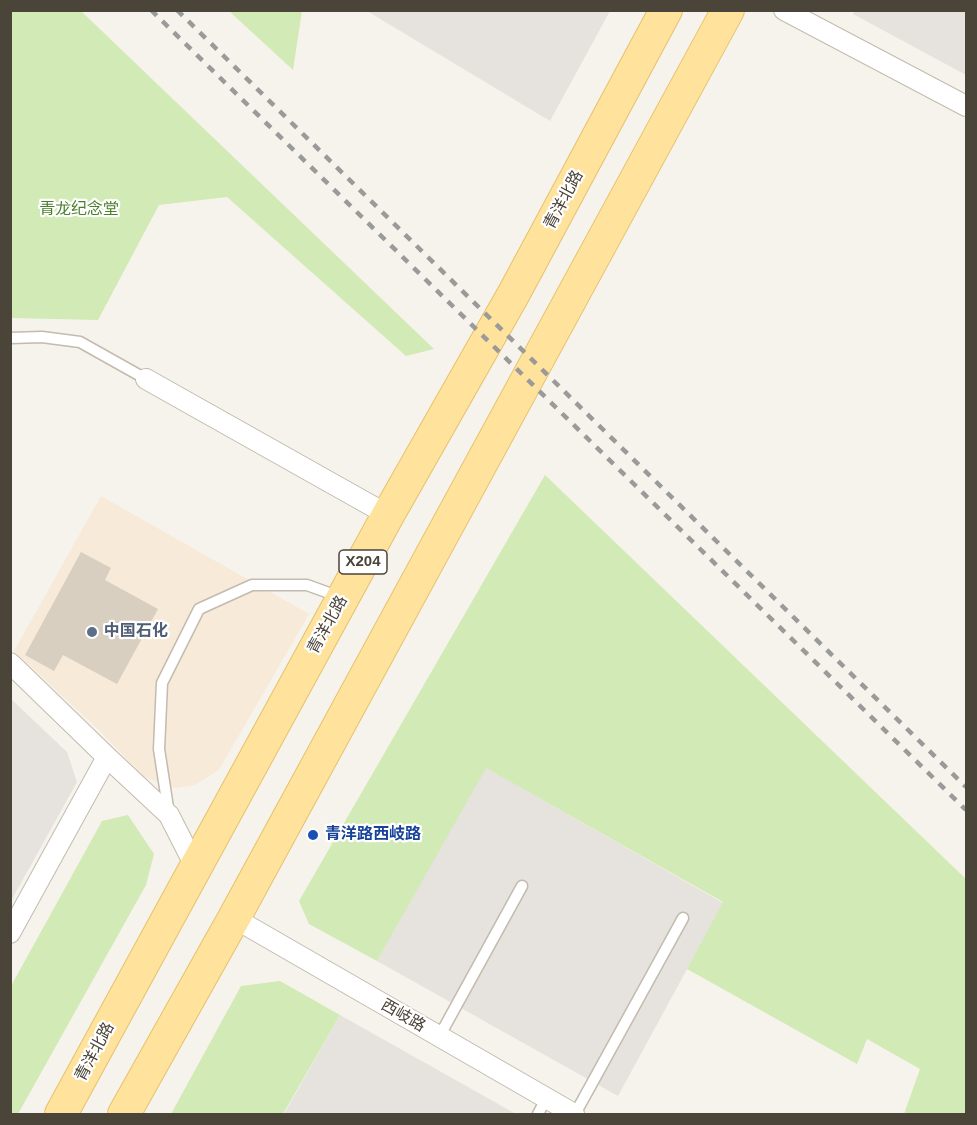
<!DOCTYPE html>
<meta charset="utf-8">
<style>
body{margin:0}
#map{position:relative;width:977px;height:1125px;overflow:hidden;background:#f6f3ec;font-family:Arial,sans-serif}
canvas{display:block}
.frame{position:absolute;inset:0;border:12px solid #4b4439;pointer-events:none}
</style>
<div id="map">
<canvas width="977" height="1125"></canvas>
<div class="frame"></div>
</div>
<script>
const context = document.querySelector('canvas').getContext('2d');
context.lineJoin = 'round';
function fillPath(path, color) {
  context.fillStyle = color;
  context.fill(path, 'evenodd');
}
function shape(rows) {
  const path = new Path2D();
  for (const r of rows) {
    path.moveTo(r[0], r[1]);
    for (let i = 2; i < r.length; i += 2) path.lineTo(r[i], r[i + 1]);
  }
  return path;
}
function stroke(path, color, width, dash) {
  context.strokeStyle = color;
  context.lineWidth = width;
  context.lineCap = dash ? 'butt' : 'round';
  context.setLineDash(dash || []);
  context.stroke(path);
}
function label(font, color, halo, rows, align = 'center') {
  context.font = font + ' Arial,"Noto Sans SC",sans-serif';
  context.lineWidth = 4.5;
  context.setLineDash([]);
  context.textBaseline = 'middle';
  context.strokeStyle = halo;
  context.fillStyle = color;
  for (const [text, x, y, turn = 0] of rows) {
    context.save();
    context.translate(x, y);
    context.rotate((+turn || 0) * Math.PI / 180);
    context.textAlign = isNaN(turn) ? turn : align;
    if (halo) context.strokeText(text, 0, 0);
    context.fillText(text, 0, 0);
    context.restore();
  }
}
fillPath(shape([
 [101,496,309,614,219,770,195,785,175,788,144,777,98,729,14,651]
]), '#f7ead8');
fillPath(shape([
 [855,10,966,11,966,75,853,14],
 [367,11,610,11,550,121],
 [11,699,67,752,77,782,11,901],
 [485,767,723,903,618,1096,377,961],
 [340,1015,516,1114,284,1114]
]), '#e6e2dd');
fillPath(shape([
 [11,10,81,11,434,349,406,356,227,197,159,205,98,320,11,318],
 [229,11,302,11,293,70],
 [545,475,966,879,966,1114,904,1114,920,1069,867,1039,857,1064,687,969,723,902,486,768,377,961,309,924,299,901],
 [128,815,154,854,146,885,18,1114,11,1114,11,986,102,821],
 [280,981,340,1015,283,1114,171,1114,241,986]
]), '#d2eab5');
fillPath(shape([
 [81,552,111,568,105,580,158,609,117,684,63,655,54,671,25,655]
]), '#d8cfc1');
const service = shape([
 [10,338,42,337,80,342,146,379],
 [169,814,159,749,162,683,199,609,252,585,307,585,340,597],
 [439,1037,522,886],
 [538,1114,546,1099],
 [575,1114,683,918]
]);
const minor = shape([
 [784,10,966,106],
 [146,379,388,515],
 [10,663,107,757,169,815,196,868],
 [234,918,574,1114],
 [10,933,107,757]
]);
const primary = shape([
 [61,1114,388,515,513,295,666,10],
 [124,1114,234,918,728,10]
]);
stroke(service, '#c2bbae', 13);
stroke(minor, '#c2bbae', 22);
stroke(primary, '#e6c16a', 34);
stroke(service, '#fff', 10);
stroke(minor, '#fff', 20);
stroke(primary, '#ffe39c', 32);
stroke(shape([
 [151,10,966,810],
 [177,10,966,787]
]), '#9a9a9a', 4.5, [8, 8]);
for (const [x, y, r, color] of [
 [92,632,6,"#5c6f8a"],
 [313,835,6,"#1a4fb4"]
]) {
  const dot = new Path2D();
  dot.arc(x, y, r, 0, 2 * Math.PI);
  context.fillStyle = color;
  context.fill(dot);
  stroke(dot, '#fff', 2);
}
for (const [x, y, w] of [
 [363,562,48]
]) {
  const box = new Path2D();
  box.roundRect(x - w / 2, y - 12, w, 24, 4.5);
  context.fillStyle = '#fff';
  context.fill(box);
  stroke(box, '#4b4439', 1.5);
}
label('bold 15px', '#4b4439', null, [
 ["X204",363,562]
]);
label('16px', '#4b4439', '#fff', [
 ["青洋北路",564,200,-62],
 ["青洋北路",328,625,-61],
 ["西岐路",403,1016,30],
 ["青洋北路",95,1052,-62]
]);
label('16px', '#4a7f2a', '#fff', [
 ["青龙纪念堂",79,210]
]);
label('bold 16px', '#4e5e75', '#fff', [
 ["中国石化",104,632]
], 'left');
label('bold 16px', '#164399', '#fff', [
 ["青洋路西岐路",325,835]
], 'left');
</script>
